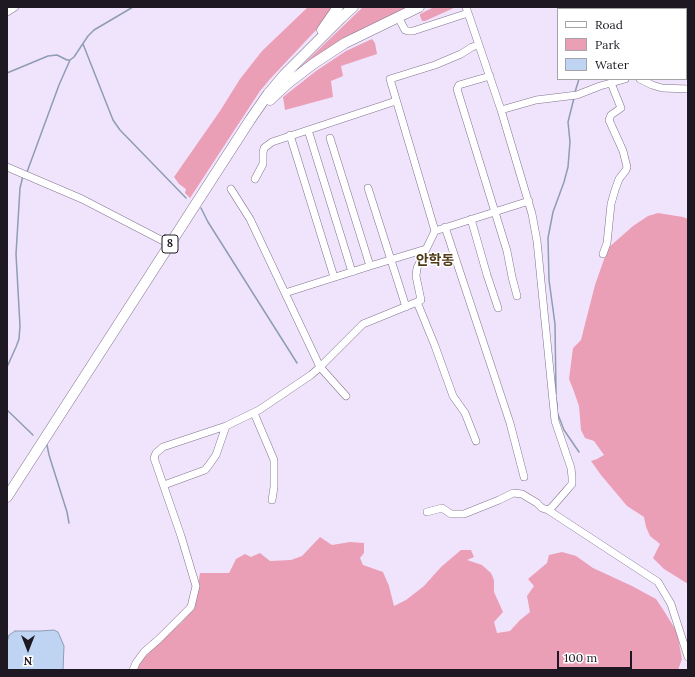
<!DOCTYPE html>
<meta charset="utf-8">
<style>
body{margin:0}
#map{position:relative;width:695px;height:677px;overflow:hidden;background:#f0e4fc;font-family:Lora,serif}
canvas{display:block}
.frame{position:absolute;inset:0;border:8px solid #1d1822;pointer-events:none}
.legend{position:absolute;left:557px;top:8px;width:130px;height:72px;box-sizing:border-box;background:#fff;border:1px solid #a5a3a7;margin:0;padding:5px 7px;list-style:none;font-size:12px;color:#1d1822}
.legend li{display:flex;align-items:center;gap:8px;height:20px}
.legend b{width:20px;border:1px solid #a5a3a7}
.north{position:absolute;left:8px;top:629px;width:40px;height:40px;-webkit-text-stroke:3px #fff;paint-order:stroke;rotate:180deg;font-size:11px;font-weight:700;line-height:16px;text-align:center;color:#1d1822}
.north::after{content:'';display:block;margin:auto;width:14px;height:18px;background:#1d1822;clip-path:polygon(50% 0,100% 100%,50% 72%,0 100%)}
.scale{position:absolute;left:557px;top:651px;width:75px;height:18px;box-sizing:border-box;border:2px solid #1d1822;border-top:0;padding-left:5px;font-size:12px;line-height:14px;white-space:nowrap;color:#1d1822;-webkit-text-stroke:3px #fff;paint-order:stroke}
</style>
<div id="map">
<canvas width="695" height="677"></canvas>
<div class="frame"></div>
<ul class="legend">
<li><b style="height:5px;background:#fff"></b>Road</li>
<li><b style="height:11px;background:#eb9fb7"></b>Park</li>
<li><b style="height:11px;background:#bed4f2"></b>Water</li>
</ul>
<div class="north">N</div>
<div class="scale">100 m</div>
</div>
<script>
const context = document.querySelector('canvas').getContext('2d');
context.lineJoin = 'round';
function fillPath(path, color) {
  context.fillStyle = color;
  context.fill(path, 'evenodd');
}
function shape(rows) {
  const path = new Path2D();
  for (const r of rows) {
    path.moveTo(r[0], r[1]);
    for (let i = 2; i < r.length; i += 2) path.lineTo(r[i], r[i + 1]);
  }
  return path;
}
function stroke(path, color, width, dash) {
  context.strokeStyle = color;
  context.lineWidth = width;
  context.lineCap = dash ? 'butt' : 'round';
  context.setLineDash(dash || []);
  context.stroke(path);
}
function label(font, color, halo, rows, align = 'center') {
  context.font = font + ' Lora,"Noto Sans KR",serif';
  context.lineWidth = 3;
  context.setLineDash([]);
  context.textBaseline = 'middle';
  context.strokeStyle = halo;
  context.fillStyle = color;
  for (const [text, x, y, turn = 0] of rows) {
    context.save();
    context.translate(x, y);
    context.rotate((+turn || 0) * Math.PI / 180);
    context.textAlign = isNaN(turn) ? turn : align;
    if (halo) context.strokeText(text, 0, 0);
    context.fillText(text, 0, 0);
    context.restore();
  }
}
fillPath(shape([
 [308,7,334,7,318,28,270,79,260,91,190,198,185,193,186,189,179,184,174,177,220,111,240,79,262,51],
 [363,7,408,7,365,28,312,59,290,77],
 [434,7,456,7,425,21,422,21,420,16,420,14],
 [372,39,375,43,377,54,341,66,343,76,331,81,333,97,285,110,283,97,316,71,346,51],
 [658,213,683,217,688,219,688,584,664,569,653,558,660,544,650,536,646,527,644,517,627,506,601,475,591,461,597,459,604,455,594,441,585,438,581,430,579,406,573,389,569,379,573,348,581,340,585,324,595,285,608,248,633,226,648,216],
 [320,537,332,545,350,542,364,543,364,553,360,558,363,565,383,572,389,586,394,606,406,600,424,586,441,567,461,550,471,550,474,557,467,560,482,565,491,573,494,580,494,592,503,612,494,622,497,633,510,631,520,620,530,612,527,596,534,586,528,579,547,563,549,555,562,552,576,556,593,568,632,586,656,599,664,611,677,632,682,659,678,670,136,670,140,663,157,643,181,623,194,608,200,573,229,573,236,559,245,554,251,557,260,553,270,561,291,560,302,556]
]), '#eb9fb7');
const water = shape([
 [15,631,40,631,54,630,58,632,64,646,63,670,7,670,7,642,9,635,15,631]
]);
fillPath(water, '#bed4f2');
stroke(water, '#8e9cb4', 1);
stroke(shape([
 [623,9,624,7],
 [83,44,113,120,120,130,186,198],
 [7,73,48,56,57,55,67,60,70,60,74,57,88,36,94,30,133,7],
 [575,92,579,79],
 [27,172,59,85,70,60],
 [201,208,208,222,297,363],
 [7,367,16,347,19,339,20,326,16,254,20,188,23,176],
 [556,394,555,324,549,280,548,238,553,212,564,182,568,167,570,142,568,122,574,98],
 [556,398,557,404,557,412,564,430,579,452],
 [7,410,33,435],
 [47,445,49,455,67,512,69,523]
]), '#8e9cb4', 1.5);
const minor = shape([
 [568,7,569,9],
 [7,12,15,7],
 [398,17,405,30,408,31,413,31,468,13],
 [490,76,459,85,457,89,507,251,512,277,517,296],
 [640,79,652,85,662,88,688,89],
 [501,110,536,100,577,95,600,86,625,79],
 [308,130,352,272],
 [290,135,334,277],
 [330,138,370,266],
 [7,167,82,199,165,242],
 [255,179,263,164,263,153,264,148,272,142,396,101],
 [368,188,406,307],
 [231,189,250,219,320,367,346,396],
 [471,219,487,275,498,308],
 [445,227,510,423,524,477],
 [435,231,390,79,435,65,461,54,472,47,479,45],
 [603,254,607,243,611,204,615,190,619,179,626,170,627,167,623,151,609,120,611,115,621,108,611,83],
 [285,293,370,266,426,249],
 [417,302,435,346,453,396,465,413,476,441],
 [254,413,274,460,274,487,272,500],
 [164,485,205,470,209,465,216,455,226,426],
 [548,510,658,582,671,604,688,657],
 [427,512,442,508,451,514,464,514,499,500,513,493,522,494,537,503,542,508,548,510,552,507,566,491,572,484,572,477,571,468,555,421,537,241,532,214,501,110,466,7],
 [133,670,136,663,144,652,159,639,191,607,196,586,181,536,154,458,156,453,163,447,226,426,259,410,311,375,320,367,363,324,417,302,421,300,416,276,417,268,435,231,529,201]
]);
const highway = shape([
 [322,30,338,7],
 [270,100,287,84,313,64,345,43,419,7],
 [7,497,250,120,268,94,284,75,341,18,353,7]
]);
stroke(minor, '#81748e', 8);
stroke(highway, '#81748e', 11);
stroke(minor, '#fff', 7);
stroke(highway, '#fff', 10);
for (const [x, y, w] of [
 [170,244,16]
]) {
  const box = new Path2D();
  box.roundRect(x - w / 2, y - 9, w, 18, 3);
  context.fillStyle = '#fff';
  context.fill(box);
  stroke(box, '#1d1822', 1);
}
label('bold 11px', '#1d1822', null, [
 ["8",170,244]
]);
label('bold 14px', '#503916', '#fff', [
 ["안학동",435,261]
]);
</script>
